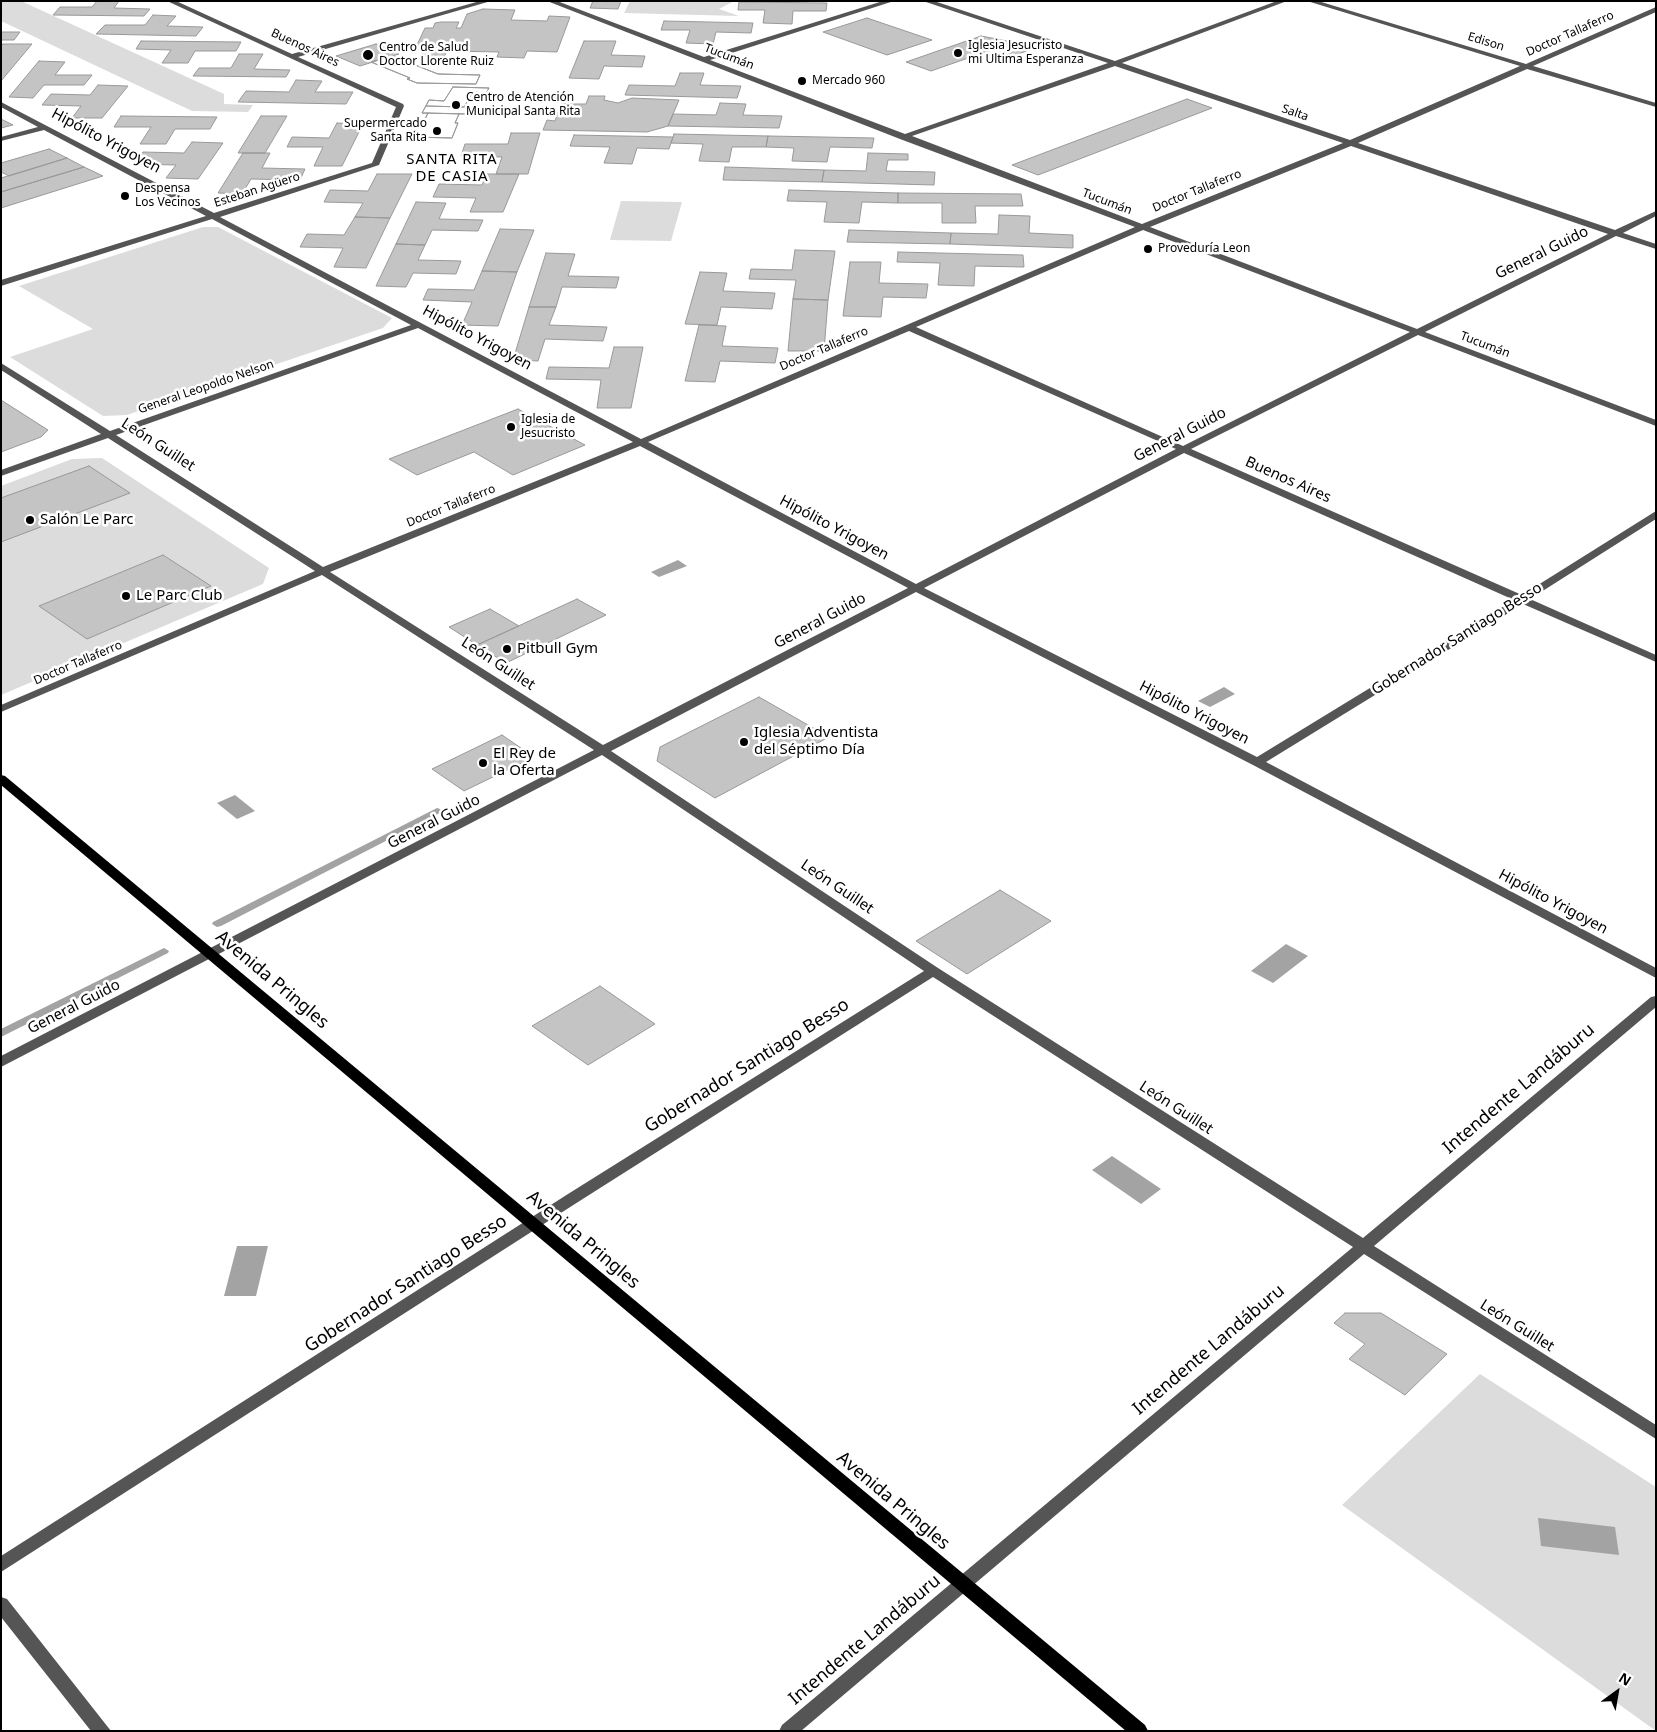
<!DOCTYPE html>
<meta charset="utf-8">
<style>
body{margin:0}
#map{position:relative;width:1657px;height:1732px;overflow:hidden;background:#fff;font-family:"Noto Sans",sans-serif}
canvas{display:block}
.frame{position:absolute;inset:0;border:2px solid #000;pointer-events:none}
.north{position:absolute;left:1592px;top:1667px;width:50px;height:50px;-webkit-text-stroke:4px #fff;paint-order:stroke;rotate:32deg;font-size:14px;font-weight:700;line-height:20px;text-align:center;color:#000}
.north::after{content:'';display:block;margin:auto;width:18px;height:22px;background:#000;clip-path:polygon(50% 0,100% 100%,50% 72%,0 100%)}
</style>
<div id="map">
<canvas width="1657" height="1732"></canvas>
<div class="frame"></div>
<div class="north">N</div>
</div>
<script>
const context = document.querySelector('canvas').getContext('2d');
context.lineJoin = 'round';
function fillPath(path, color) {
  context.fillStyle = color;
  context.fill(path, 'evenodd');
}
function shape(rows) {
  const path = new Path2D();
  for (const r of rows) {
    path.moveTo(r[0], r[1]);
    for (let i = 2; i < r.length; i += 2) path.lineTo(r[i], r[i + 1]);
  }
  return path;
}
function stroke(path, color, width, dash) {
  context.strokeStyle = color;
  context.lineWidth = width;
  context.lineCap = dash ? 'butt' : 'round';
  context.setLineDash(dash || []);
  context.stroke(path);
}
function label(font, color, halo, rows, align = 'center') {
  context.font = font + ' "Noto Sans",sans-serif';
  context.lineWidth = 5;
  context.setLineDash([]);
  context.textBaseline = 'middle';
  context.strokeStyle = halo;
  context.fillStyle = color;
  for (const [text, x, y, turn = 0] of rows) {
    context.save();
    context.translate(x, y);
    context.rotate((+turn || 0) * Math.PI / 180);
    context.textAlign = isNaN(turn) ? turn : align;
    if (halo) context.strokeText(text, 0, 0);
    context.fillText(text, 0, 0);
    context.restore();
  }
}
fillPath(shape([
 [1,1,21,1,224,94,224,104,253,105,248,112,192,111,1,21],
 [630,1,734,1,719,9,739,16,624,13],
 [621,201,682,202,671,241,610,240],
 [203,227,218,227,392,318,383,328,127,415,103,416,10,357,93,329,19,286],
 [102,458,269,568,263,584,1,695,1,486,72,459],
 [1480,1374,1656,1487,1656,1731,1342,1505]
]), '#dcdcdc');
fillPath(shape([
 [678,560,687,566,659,577,651,572],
 [1224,687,1235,694,1210,707,1198,701],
 [235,795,255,811,237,819,217,803],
 [1286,944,1308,956,1273,983,1251,971],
 [1112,1156,1161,1189,1141,1204,1092,1170],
 [237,1246,268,1246,256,1296,224,1296],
 [1538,1518,1615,1527,1619,1555,1541,1546]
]), '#a3a3a3');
fillPath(shape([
 [437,808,440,809,442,811,440,813,221,926,217,927,212,924,213,922,437,808],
 [164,948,169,951,168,953,1,1037,1,1029,164,948]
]), '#a3a3a3');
const building = shape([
 [97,1,119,1,114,8,150,9,144,16,53,15,60,7,92,7,97,1],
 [593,1,621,1,618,9,590,8,593,1],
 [739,2,827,3,826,11,793,11,792,24,763,23,765,10,738,10,739,2],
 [483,9,515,10,511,20,547,21,549,16,570,17,557,52,527,51,524,58,497,57,499,52,447,51,444,57,421,56,425,49,415,49,425,28,433,28,435,23,441,22,459,22,456,28,461,28,467,14,483,9],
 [153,15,176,16,167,26,203,27,196,36,96,34,105,25,145,25,153,15],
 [867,18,932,40,887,55,823,32,867,18],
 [664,21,753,23,751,33,716,32,713,44,686,43,690,30,661,30,664,21],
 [1,32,20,32,14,40,1,40,1,32],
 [981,36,1039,47,1015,55,994,49,931,71,906,62,981,36],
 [141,41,241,42,236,51,195,51,188,63,162,63,171,50,136,49,141,41],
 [584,41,616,41,611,55,645,56,642,67,604,66,599,79,569,78,584,41],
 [3,44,32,44,1,81,1,46,3,44],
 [376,44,399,54,360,66,336,56,376,44],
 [239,54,263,54,254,69,290,70,286,77,193,76,199,68,231,68,239,54],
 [392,56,438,74,480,75,476,84,417,83,407,79,410,78,371,62,392,56],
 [392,56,438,74,480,75,476,84,417,83,407,79,410,78,371,62,392,56],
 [39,61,65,62,55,75,92,75,84,85,44,85,33,98,9,97,39,61],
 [680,73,704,73,700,85,741,86,737,98,625,95,629,85,675,86,680,73],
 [296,80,322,81,315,92,353,92,346,104,238,102,246,91,289,92,296,80],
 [98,85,128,86,102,118,72,118,81,106,42,105,51,94,90,95,98,85],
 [453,87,489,88,486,93,473,92,464,107,479,107,476,114,459,114,455,123,458,123,452,138,412,137,419,123,423,123,428,113,422,113,429,100,444,101,453,87],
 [453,87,489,88,486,93,473,92,464,107,426,106,429,100,444,101,453,87],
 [589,96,605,96,604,100,618,103,632,98,679,100,668,126,647,132,543,130,547,120,555,121,561,104,586,104,589,96],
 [1187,99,1212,108,1038,175,1012,165,1187,99],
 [720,103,746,104,743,115,782,116,779,128,668,126,673,114,716,115,720,103],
 [426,106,464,107,479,107,476,114,422,113,426,106],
 [428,113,459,114,455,123,458,123,452,138,412,137,419,123,423,123,428,113],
 [121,116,217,117,210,129,175,129,166,144,140,144,151,127,114,127,121,116],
 [261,116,287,116,265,153,238,153,261,116],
 [1,119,13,125,1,128,1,119],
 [337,123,363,124,342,166,314,166,323,147,287,147,292,137,329,138,337,123],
 [511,133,540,133,528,174,496,174,502,157,461,156,465,144,508,144,511,133],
 [674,134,768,136,766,147,732,147,729,162,699,161,703,144,671,143,674,134],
 [574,135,673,137,669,149,637,148,632,164,604,163,610,147,570,146,574,135],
 [768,136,874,138,872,148,830,147,827,162,792,161,794,148,766,147,768,136],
 [192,142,223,143,198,179,166,178,176,165,134,164,143,152,184,153,192,142],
 [49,149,67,158,9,176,1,172,1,163,49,149],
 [243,153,270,153,262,168,305,169,300,180,251,179,242,194,218,193,243,153],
 [868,153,908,154,908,160,888,160,886,171,935,172,934,185,822,182,824,170,866,171,868,153],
 [67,158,84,167,1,192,1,178,67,158],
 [84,167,103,176,1,208,1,192,84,167],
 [725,167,824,170,822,182,723,180,725,167],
 [377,174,412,174,390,218,355,217,363,203,324,202,330,190,368,191,377,174],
 [487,174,519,174,503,212,470,212,476,198,433,197,439,184,482,185,487,174],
 [789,190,898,193,898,203,862,202,859,223,824,222,827,202,787,201,789,190],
 [898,193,1021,194,1023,206,975,206,976,223,942,223,942,203,898,203,898,193],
 [416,202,446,203,439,219,483,220,478,231,432,230,425,245,396,244,416,202],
 [999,215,1030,216,1029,233,1073,235,1073,248,950,244,951,233,998,234,999,215],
 [355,217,390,218,366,268,334,267,343,248,300,247,307,234,344,235,355,217],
 [500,229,534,230,517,272,482,271,500,229],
 [849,230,951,233,950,244,847,242,849,230],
 [396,244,425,245,418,260,461,261,456,274,413,273,406,287,376,286,396,244],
 [795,250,835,251,828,300,793,299,796,280,749,279,751,269,792,270,795,250],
 [898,252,1023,255,1024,267,975,266,974,286,938,285,940,263,897,262,898,252],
 [546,253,575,254,568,276,619,277,616,288,562,287,556,307,529,307,546,253],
 [850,262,881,262,879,283,928,284,926,298,883,297,881,317,843,316,850,262],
 [482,271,517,272,498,326,462,325,472,302,423,300,428,289,474,290,482,271],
 [700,272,727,273,723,291,775,293,772,309,721,307,717,325,685,324,700,272],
 [793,299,828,300,824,351,788,351,793,299],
 [529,307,556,307,549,325,607,327,603,341,545,339,538,361,513,360,529,307],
 [699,325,726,326,722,346,778,348,775,363,720,361,715,382,685,381,699,325],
 [614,347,643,347,631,408,597,408,601,380,546,379,549,367,609,368,614,347],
 [1,400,48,430,41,437,1,452,1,400],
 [518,409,585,445,513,475,474,452,417,475,389,459,518,409],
 [89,466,130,493,1,542,1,498,89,466],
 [163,555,211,586,87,639,39,606,163,555],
 [577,599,606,615,506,663,477,645,577,599],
 [490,609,519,626,477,645,449,627,490,609],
 [759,697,829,737,715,798,657,761,660,747,759,697],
 [502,735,534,757,464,791,432,769,502,735],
 [1000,890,1051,921,967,974,916,941,1000,890],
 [600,986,655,1024,588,1065,532,1026,600,986],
 [1345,1313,1381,1313,1447,1354,1405,1395,1349,1359,1365,1344,1334,1323,1345,1313]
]);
fillPath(building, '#c4c4c4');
stroke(building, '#999', 1);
fillPath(shape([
 [167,1,176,1,292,54,480,1,491,1,298,57,403,104,404,106,379,165,220,217,641,439,1135,227,900,139,547,1,557,1,704,57,883,1,894,1,710,60,905,134,1108,63,923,1,934,1,1115,61,1277,1,1287,1,1122,63,1350,140,1520,66,1307,1,1318,1,1526,64,1656,7,1656,12,1533,66,1656,103,1656,107,1527,69,1358,143,1615,230,1656,211,1656,216,1623,233,1656,244,1656,249,1616,236,1425,332,1656,420,1656,426,1418,335,1191,449,1522,595,1656,511,1656,519,1530,599,1656,655,1656,662,1523,604,1266,762,1656,968,1656,978,1253,765,916,592,611,751,938,968,1363,1238,1651,997,1656,996,1656,1007,1374,1246,1656,1425,1656,1439,1364,1254,801,1731,779,1731,782,1725,1353,1247,933,977,578,1202,1,1572,1,1556,568,1194,924,971,602,755,1,1067,1,1056,594,750,322,575,1,712,1,705,315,571,108,438,1,476,1,470,101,434,1,370,1,363,110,431,411,325,212,219,1,286,1,280,206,216,44,130,1,141,1,137,38,127,1,107,1,102,214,213,372,163,396,107,167,1],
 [1115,66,1343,143,1142,224,912,136,1115,66],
 [1351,146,1608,234,1417,329,1150,227,1351,146],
 [1143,230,1410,332,1183,446,916,327,1143,230],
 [418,328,633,442,323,567,116,435,418,328],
 [909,331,1176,449,916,584,648,442,909,331],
 [640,446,908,588,603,745,330,572,640,446],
 [1184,453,1514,600,1257,757,924,588,1184,453],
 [1,1597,7,1599,111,1731,91,1731,1,1617,1,1597]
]), '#555');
fillPath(shape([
 [1,775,5,776,1145,1725,1148,1731,1126,1731,1,785,1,775]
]), '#000');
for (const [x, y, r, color] of [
 [958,53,5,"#000"],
 [368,55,6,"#000"],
 [802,81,5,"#000"],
 [456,105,5,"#000"],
 [437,131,5,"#000"],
 [125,196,5,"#000"],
 [1148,249,5,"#000"],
 [511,427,5,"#000"],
 [30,520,5,"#000"],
 [126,596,5,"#000"],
 [507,649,5,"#000"],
 [744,742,5,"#000"],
 [483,763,5,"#000"]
]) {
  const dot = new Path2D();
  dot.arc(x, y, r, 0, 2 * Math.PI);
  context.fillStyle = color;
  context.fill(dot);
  stroke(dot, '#fff', 2);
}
label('12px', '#000', '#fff', [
 ["Doctor Tallaferro",1570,34,-24],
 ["Edison",1486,42,17],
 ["Buenos Aires",305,48,25],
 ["Tucumán",729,57,21],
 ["Salta",1295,113,19],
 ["Esteban Agüero",257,190,-18],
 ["Doctor Tallaferro",1197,191,-22],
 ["Tucumán",1107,202,21],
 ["Tucumán",1485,345,21],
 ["Doctor Tallaferro",824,349,-23],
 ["General Leopoldo Nelson",206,387,-19],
 ["Doctor Tallaferro",451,506,-22],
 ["Doctor Tallaferro",78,663,-23]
]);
label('12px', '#000', '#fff', [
 ["Iglesia Jesucristo",968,46],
 ["mi Ultima Esperanza",968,60],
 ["Centro de Salud",379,48],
 ["Doctor Llorente Ruiz",379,62],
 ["Mercado 960",812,81],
 ["Centro de Atención",466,98],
 ["Municipal Santa Rita",466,112],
 ["Supermercado",427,124,"right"],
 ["Santa Rita",427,138,"right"],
 ["Despensa",135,189],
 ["Los Vecinos",135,203],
 ["Proveduría Leon",1158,249],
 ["Iglesia de",521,420],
 ["Jesucristo",521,434]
], 'left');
label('15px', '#000', '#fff', [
 ["Hipólito Yrigoyen",106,141,28],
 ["General Guido",1542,253,-26],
 ["Hipólito Yrigoyen",477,338,28],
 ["General Guido",1180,435,-27],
 ["León Guillet",158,445,33],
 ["Buenos Aires",1288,480,24],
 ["Hipólito Yrigoyen",834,528,28],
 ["General Guido",820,621,-28],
 ["Gobernador Santiago Besso",1457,639,-32],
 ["León Guillet",498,664,33],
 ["Hipólito Yrigoyen",1194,713,27],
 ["General Guido",434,822,-27],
 ["León Guillet",837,887,34],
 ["Hipólito Yrigoyen",1553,902,28],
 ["General Guido",74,1007,-27],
 ["León Guillet",1176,1108,33],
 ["León Guillet",1517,1326,32]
]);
context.letterSpacing = '1px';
label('15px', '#000', '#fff', [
 ["SANTA RITA",452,160],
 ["DE CASIA",452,177]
]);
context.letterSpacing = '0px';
label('15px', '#000', '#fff', [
 ["Salón Le Parc",40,520],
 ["Le Parc Club",136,596],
 ["Pitbull Gym",517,649],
 ["Iglesia Adventista",754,733],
 ["del Séptimo Día",754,750],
 ["El Rey de",493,754],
 ["la Oferta",493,771]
], 'left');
label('18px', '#000', '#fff', [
 ["Avenida Pringles",272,980,40],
 ["Gobernador Santiago Besso",747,1066,-32],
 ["Intendente Landáburu",1519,1089,-40],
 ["Avenida Pringles",583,1240,40],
 ["Gobernador Santiago Besso",406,1284,-33],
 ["Intendente Landáburu",1209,1350,-40],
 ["Avenida Pringles",893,1501,40],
 ["Intendente Landáburu",865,1640,-40]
]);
</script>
